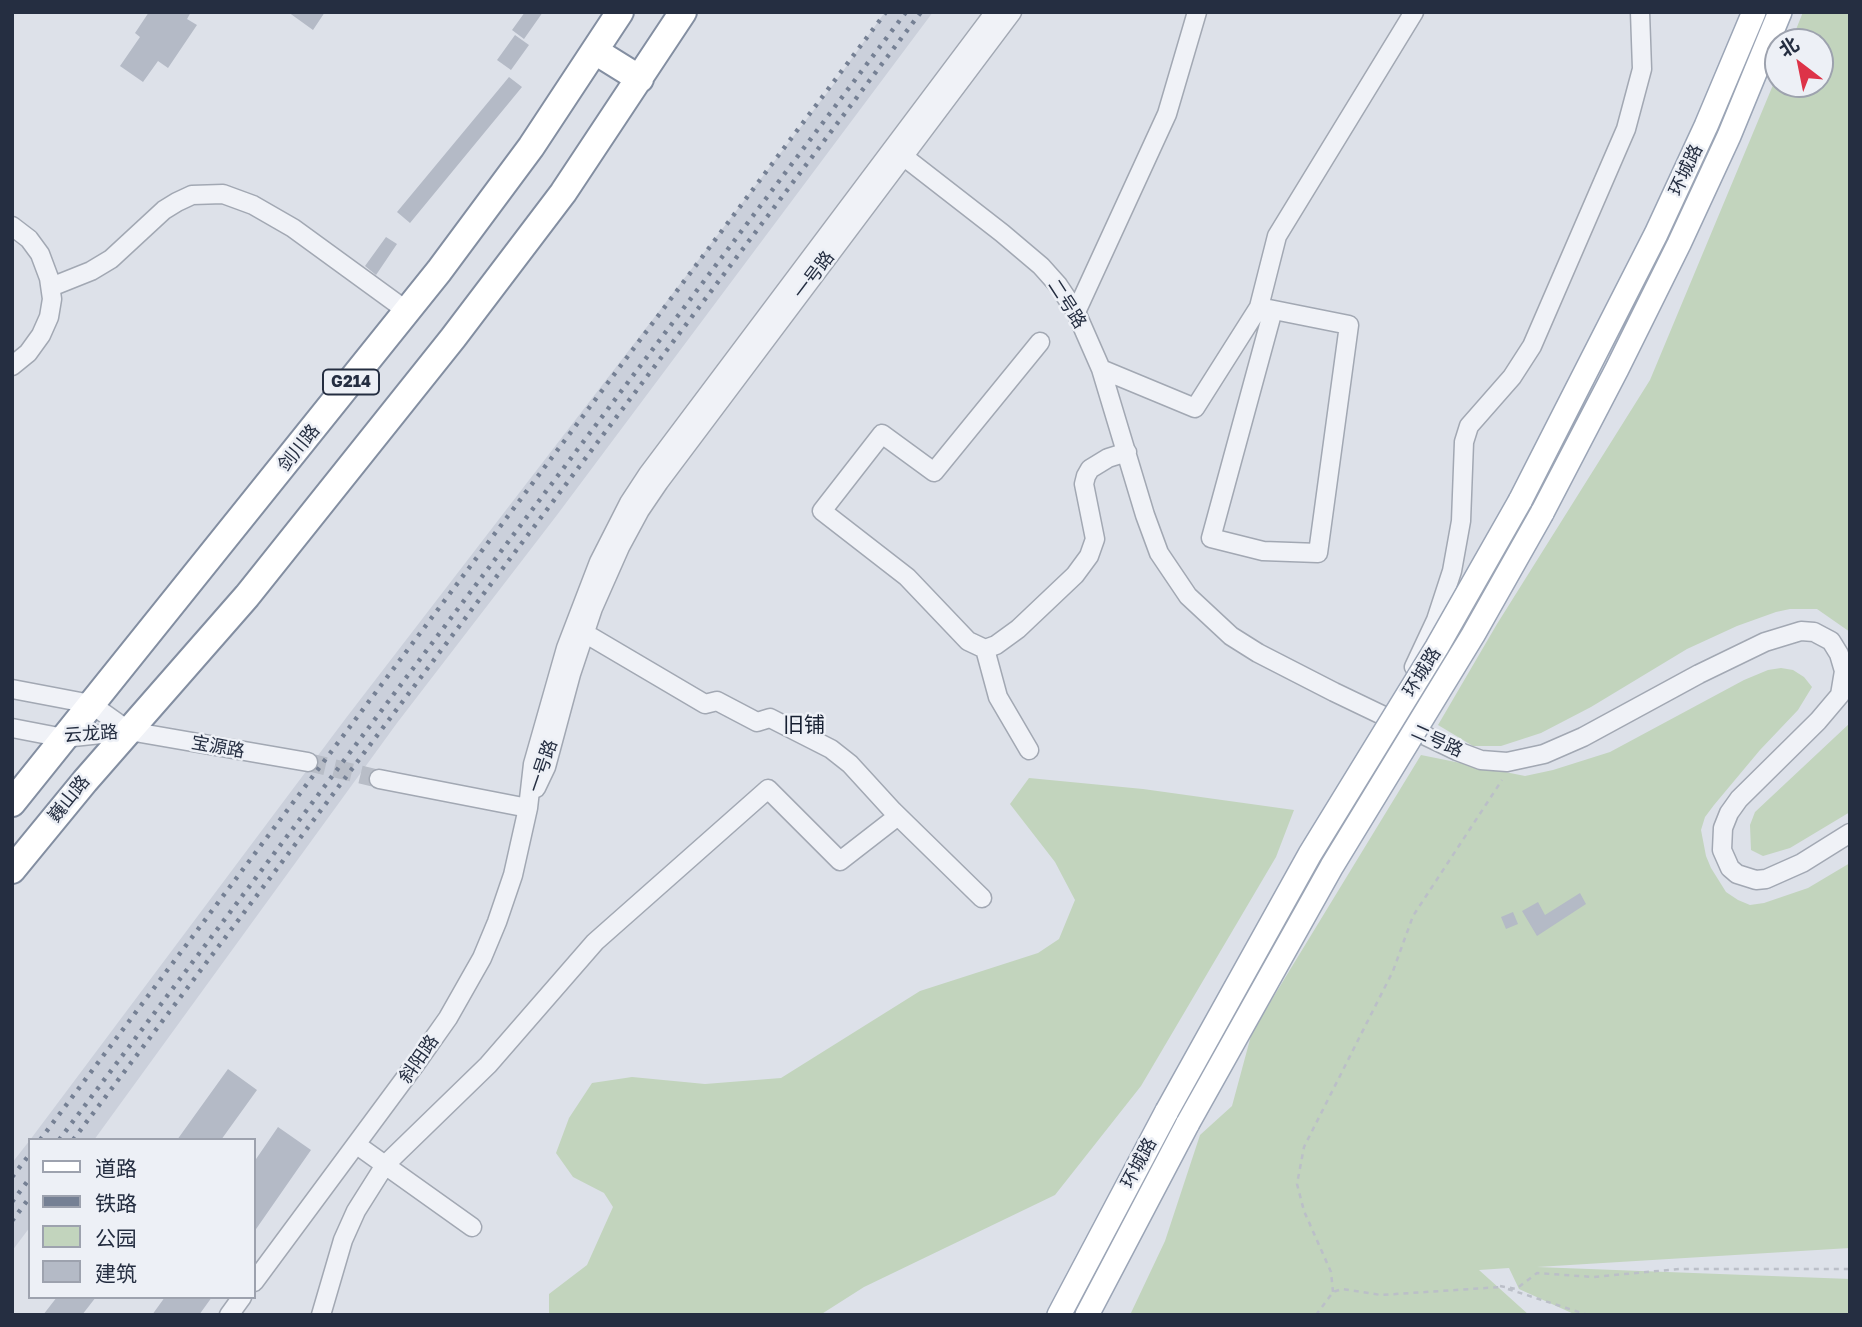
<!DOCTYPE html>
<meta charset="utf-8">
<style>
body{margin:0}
#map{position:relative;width:1862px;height:1327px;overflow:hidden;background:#dde1e9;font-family:"Golos Text","Noto Sans SC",sans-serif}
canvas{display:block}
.frame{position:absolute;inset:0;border:14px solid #252e41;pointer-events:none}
.legend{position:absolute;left:28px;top:1138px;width:228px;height:161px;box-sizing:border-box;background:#edf0f6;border:2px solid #9da2ae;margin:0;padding:9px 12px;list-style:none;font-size:21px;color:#252e41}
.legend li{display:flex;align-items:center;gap:14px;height:35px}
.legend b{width:35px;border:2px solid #9da2ae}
.north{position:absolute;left:1764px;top:28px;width:70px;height:70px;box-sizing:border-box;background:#edf0f6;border:2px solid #9da2ae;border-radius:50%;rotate:328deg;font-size:19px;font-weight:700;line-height:28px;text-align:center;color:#252e41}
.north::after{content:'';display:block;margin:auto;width:24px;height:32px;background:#dd3348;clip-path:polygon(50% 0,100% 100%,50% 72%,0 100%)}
</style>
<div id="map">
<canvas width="1862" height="1327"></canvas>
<div class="frame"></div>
<ul class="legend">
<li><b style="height:9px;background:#fff"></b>道路</li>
<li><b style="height:9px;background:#758094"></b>铁路</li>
<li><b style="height:19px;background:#c2d4bd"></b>公园</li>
<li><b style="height:19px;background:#b4bac6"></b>建筑</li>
</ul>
<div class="north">北</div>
</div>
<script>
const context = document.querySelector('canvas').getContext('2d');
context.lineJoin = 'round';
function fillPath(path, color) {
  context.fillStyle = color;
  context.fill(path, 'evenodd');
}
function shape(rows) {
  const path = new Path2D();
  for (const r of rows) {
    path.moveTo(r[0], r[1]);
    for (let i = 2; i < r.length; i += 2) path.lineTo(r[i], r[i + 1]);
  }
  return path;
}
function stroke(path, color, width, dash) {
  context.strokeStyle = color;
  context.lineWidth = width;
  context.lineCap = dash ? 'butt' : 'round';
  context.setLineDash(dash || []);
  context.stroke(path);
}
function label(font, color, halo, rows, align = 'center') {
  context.font = font + ' "Golos Text","Noto Sans SC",sans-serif';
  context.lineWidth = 5;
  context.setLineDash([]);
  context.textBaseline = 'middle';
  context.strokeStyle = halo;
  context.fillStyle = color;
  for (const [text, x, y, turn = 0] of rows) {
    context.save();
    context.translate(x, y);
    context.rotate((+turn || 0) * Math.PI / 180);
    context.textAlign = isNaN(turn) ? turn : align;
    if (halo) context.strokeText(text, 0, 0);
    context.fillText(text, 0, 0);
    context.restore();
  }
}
fillPath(shape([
 [885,12,933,12,557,515,397,723,94,1140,30,1140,346,718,833,85],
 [30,1140,30,1227,12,1251,12,1163]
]), '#cbd0db');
fillPath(shape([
 [1803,12,1850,12,1850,632,1817,609,1790,609,1776,612,1737,626,1687,649,1591,707,1541,733,1501,746,1473,746,1438,725,1497,624,1650,380,1778,73,1778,84,1820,84,1820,42,1791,42],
 [1781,668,1793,670,1804,677,1812,687,1798,710,1760,750,1714,805,1705,817,1701,830,1706,856,1711,868,1726,892,1738,900,1750,905,1764,903,1808,888,1850,863,1850,1248,1537,1267,1850,1279,1850,1315,1576,1315,1519,1289,1509,1268,1479,1270,1529,1315,1130,1315,1165,1241,1200,1135,1232,1106,1252,1032,1421,755,1525,776,1553,770,1610,752,1744,680,1768,670],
 [1850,723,1850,812,1790,848,1763,856,1751,850,1750,825,1755,812],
 [1029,778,1143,789,1294,810,1276,857,1141,1086,1055,1195,864,1287,820,1315,549,1315,549,1294,587,1265,613,1207,604,1193,573,1177,556,1153,569,1118,592,1083,632,1077,705,1084,781,1078,920,991,1038,953,1059,939,1075,900,1055,862,1010,804]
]), '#c2d4bd');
fillPath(shape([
 [149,12,191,12,187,19,197,25,168,68,158,61,143,82,120,66,140,37,135,33],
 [288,12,325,12,313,30],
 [525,12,543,12,524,39,512,30],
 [515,35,529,45,511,70,497,60],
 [509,77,522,87,410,223,397,212],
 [386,237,397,244,376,275,365,266],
 [1580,893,1586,904,1537,936,1522,911,1538,902,1545,915],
 [1513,912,1518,924,1506,929,1501,917],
 [228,1069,257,1090,221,1140,177,1140],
 [278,1127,311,1150,254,1232,254,1162],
 [57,1297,96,1297,82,1315,43,1315],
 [165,1297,212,1297,199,1315,152,1315]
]), '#b4bac6');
stroke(shape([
 [308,762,379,779]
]), '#b8bdc7', 18, [18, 9]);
const minor = shape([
 [894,149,1002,233,1041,266,1058,285,1076,312,1101,369,1145,515,1159,553,1188,596,1231,636,1258,653,1334,692,1457,751,1481,760,1507,762,1544,754,1583,737,1699,674,1765,642,1801,631,1814,632,1831,641,1839,654,1844,671,1840,695,1818,721,1739,799,1729,813,1723,828,1722,850,1730,868,1737,874,1756,880,1766,879,1802,863,1850,833],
 [12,226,29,239,40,254,49,278,52,299,49,317,41,335,28,353,12,366],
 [51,287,91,271,111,259,164,210,177,202,192,195,223,194,253,205,293,228,407,311],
 [1259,307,1277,236,1414,12],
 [1076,312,1167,114,1197,12],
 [1040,342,934,472,882,434,822,511,907,577,968,641,985,649,996,645,1018,629,1075,575,1089,556,1095,539,1084,484,1086,476,1090,469,1108,458,1127,452],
 [1101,369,1195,408,1259,307,1349,325,1318,553,1263,551,1211,538,1273,310],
 [576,628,705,704,717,701,757,722,770,718,831,749,850,764,893,811,982,898],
 [985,649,998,697,1029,750],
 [1414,667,1436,620,1452,571,1461,521,1464,442,1469,426,1512,377,1532,346,1626,129,1642,69,1640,12],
 [12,689,91,704,129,731],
 [12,728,64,738,129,731,308,762],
 [379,779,528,808],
 [536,788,546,767,571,674,593,608,620,547,640,510,659,482,1012,12],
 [472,1227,385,1165,488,1065,595,942,768,789,840,861,898,816],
 [254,1282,417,1062,448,1018,482,958,497,922,513,875,528,808,533,764,566,648,599,562,629,503,648,474,995,12],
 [229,1315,242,1297],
 [321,1315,343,1240,356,1211,385,1165,357,1145]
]);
const major = shape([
 [1520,501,1656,234,1706,126,1754,12],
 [1542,513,1617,369,1679,244,1729,136,1780,12],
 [1059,1315,1167,1111],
 [1087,1315,1188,1123]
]);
const highway = shape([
 [595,51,640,79],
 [12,803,439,271,531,147,620,12],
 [12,870,85,781,247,596,453,338,563,193,683,12]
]);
stroke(minor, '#a2a8b3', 21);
stroke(major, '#9ba5b6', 26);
stroke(highway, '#838ea1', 30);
stroke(shape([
 [1500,1286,1516,1289,1537,1273,1593,1277,1679,1269,1850,1269],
 [1508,1289,1588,1315],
 [1333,1292,1331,1272,1304,1211,1297,1184,1304,1147,1393,971,1413,916,1502,780],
 [1316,1315,1333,1292,1342,1289,1381,1295,1501,1287]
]), '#bbbfc8', 2.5, [5, 5]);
stroke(minor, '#f0f2f7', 18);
stroke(major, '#fff', 23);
stroke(highway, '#fff', 26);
stroke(shape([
 [40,1140,886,12],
 [59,1140,906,12],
 [73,1140,921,12],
 [12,1177,30,1154],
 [12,1202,30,1178],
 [12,1221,30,1197]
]), '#758094', 4.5, [3.5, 7]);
const majorBridge = shape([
 [1167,1111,1310,854,1437,647,1520,501],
 [1188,1123,1332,866,1473,635,1542,513]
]);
stroke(majorBridge, '#9ba5b6', 26, []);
stroke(majorBridge, '#fff', 23);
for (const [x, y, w] of [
 [351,382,56]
]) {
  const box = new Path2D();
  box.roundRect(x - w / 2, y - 12.5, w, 25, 5);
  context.fillStyle = '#edf0f6';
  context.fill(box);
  stroke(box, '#252e41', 2);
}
label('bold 16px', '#252e41', null, [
 ["G214",351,382]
]);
label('18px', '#252e41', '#edf0f6', [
 ["环城路",1686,170,-65],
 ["一号路",814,275,-53],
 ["二号路",1067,304,57],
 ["剑川路",299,448,-51],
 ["环城路",1422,672,-58],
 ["云龙路",91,734,-4],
 ["二号路",1437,741,24],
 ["宝源路",218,747,10],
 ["一号路",543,766,-71],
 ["巍山路",69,799,-51],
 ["斜阳路",419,1059,-55],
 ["环城路",1139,1163,-62]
]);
label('21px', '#172032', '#edf0f6', [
 ["旧铺",804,725]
]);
</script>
